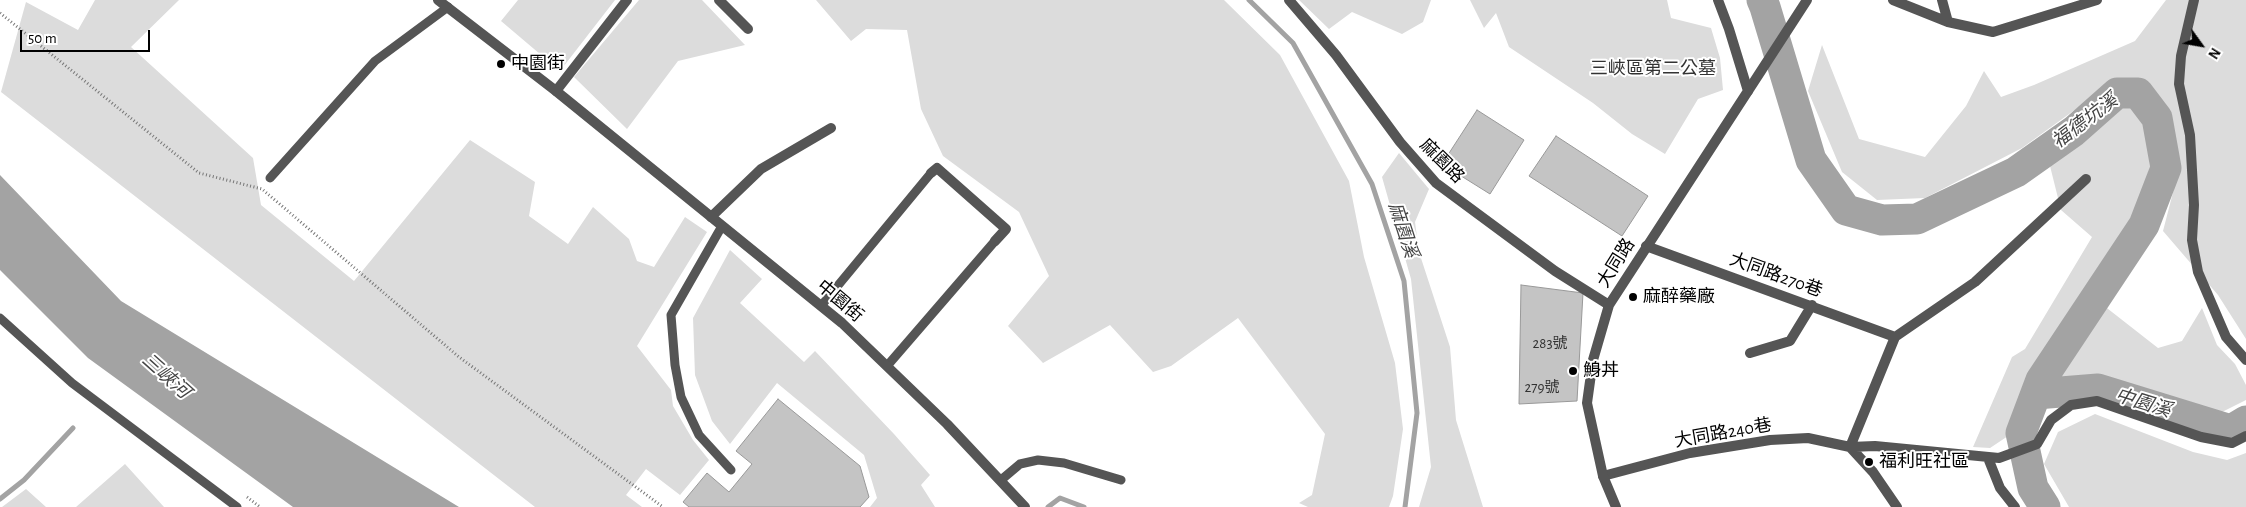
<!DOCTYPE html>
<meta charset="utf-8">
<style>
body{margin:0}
#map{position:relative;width:2246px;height:507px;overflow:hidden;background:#fff;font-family:"Alegreya Sans",sans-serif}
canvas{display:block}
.north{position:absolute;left:2176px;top:20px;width:50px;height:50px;-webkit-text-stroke:4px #fff;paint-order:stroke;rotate:122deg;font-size:14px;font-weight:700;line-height:20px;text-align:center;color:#000}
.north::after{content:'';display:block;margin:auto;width:18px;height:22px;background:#000;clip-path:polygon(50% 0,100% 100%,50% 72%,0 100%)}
.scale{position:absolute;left:20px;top:30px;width:130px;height:22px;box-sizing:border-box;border:2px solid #000;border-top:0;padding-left:6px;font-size:15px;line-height:18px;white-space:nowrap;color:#000;-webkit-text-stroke:4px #fff;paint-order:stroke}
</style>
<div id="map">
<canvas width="2246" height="507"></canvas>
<div class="north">N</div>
<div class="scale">50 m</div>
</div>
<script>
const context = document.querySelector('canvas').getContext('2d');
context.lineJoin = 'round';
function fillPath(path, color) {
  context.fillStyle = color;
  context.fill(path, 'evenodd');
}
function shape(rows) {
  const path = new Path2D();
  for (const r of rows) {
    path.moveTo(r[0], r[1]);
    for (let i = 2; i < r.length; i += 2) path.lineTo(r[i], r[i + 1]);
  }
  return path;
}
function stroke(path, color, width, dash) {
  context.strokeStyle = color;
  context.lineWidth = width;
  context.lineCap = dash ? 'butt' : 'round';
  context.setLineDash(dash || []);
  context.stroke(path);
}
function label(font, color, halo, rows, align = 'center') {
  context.font = font + ' "Alegreya Sans","Noto Sans TC",sans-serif';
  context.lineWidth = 4;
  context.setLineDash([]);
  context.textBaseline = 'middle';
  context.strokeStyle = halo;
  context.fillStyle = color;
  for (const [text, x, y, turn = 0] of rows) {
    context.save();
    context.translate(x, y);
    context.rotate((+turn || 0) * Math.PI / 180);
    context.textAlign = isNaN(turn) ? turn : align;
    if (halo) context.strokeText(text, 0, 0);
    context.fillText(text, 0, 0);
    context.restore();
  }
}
fillPath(shape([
 [95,0,179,0,131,47,253,158,261,205,354,281,470,140,535,182,529,216,568,244,593,207,629,239,637,261,654,267,685,217,707,232,637,346,671,390,673,406,693,440,709,460,680,495,646,469,626,495,642,507,535,507,1,92,26,2,78,30],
 [518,0,615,0,560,71,501,21],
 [639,0,702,0,745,45,678,61,627,129,574,77],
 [816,0,1224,0,1280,55,1349,181,1364,257,1395,363,1403,429,1393,496,1389,507,1308,507,1299,503,1312,495,1325,434,1238,318,1171,366,1153,372,1110,325,1043,363,1008,326,1049,276,1019,212,943,156,921,109,907,30,866,29,851,41],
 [1299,0,1431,0,1423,22,1402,34,1352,12,1329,29],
 [1470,0,1667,0,1671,18,1711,28,1720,58,1723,90,1698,99,1665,154,1632,134,1593,103,1509,47,1496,13,1484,28],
 [2166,0,2246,0,2246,339,2218,295,2163,231,2177,177,2167,111,2144,79,2112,83,2022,148,1925,198,1877,200,1842,172,1808,91,1822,45,1859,139,1925,157,1966,106,1984,71,2001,97,2034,85,2135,41],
 [2114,107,2133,107,2146,124,2150,167,2132,221,2033,375,2008,436,1990,448,1973,447,2012,357,2025,349,2092,237,2061,210,2048,158,2084,137],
 [1399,153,1429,189,1415,222,1419,252,1450,347,1456,420,1483,507,1419,507,1431,467,1411,279,1382,177],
 [730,250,762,279,740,303,804,362,815,351,894,434,930,475,921,485,935,507,870,507,877,498,864,455,777,383,730,444,712,421,695,375,693,318],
 [2103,305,2158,348,2182,341,2202,308,2217,345,2235,364,2246,385,2246,400,2222,412,2097,379,2059,380],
 [2095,414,2193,452,2227,460,2246,453,2246,507,2069,507,2044,464,2058,432],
 [125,464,164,507,76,507],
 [26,489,46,507,2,507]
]), '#dcdcdc');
fillPath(shape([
 [0,175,121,301,459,507,293,507,88,358,0,270]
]), '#a3a3a3');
stroke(shape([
 [1249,0,1293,43,1372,184,1404,281,1417,413,1405,507],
 [0,499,24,480,73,428],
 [1048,507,1060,498,1084,507]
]), '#a3a3a3', 5);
stroke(shape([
 [1762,0,1765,7,1811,160,1846,210,1882,220,1917,219,2016,172,2074,131,2117,93,2138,93,2157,118,2166,168,2144,225,2041,380,2021,433,2033,488,2045,507],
 [2036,394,2098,389,2231,430,2246,421]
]), '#a3a3a3', 31);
const building = shape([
 [1477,110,1524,140,1490,194,1442,164,1477,110],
 [1556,136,1648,196,1622,236,1529,176,1556,136],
 [1521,285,1583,293,1577,401,1519,404,1521,285],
 [778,399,860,466,869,497,860,507,689,507,683,502,707,473,729,492,752,464,736,451,778,399]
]);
fillPath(building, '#c4c4c4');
stroke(building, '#999', 1);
stroke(shape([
 [0,13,199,173,262,189,459,357,663,507],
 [247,497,260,507]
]), '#777', 3, [1, 2.5]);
stroke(shape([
 [270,178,375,61,448,7],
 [722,226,671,315,675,365,681,397,699,435,731,470],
 [821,306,931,173],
 [0,318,72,383,237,507],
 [887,366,995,241],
 [1001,480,1020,464,1038,460,1064,463,1121,480]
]), '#555', 9);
stroke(shape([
 [719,0,748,29],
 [1893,0,1948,22,1993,32,2097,0],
 [1942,0,1948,22],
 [2194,0,2181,56,2179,84,2190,135,2194,205,2192,240,2198,272,2226,337,2246,360],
 [556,91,627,0],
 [1748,91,1807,0],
 [931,173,937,168,1006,229,995,241],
 [711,217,761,169,831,128],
 [1646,246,1895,337],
 [1750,353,1790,341,1812,305],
 [1850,447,1895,337,1975,282,2086,179],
 [1850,447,1873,472,1897,507],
 [1988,458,2000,488,2015,507],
 [1603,476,1690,453,1770,440,1808,438,1850,447,1875,446,1999,458,2037,444,2051,420,2071,405,2097,401,2201,437,2232,443,2246,436]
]), '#555', 10);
stroke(shape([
 [438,0,556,91,842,323,947,424,1025,507],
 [1289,0,1336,55,1400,142,1436,183,1555,271,1609,305],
 [1616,507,1603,476,1587,403,1593,360,1609,305,1748,91,1729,29,1718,0]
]), '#555', 10);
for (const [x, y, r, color] of [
 [501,64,5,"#000"],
 [1633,297,5,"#000"],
 [1573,371,5,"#000"],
 [1869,462,5,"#000"]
]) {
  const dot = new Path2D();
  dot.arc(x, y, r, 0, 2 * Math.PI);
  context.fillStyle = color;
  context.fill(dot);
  stroke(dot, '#fff', 2);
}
label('15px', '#313131', null, [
 ["283號",1550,343],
 ["279號",1542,387]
]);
label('18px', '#000', '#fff', [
 ["中園街",511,64],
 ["麻醉藥廠",1643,297],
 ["鯓丼",1583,371],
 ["福利旺社區",1879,462]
], 'left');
label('18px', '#333', '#fff', [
 ["三峽區第二公墓",1653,69]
]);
label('18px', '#000', '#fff', [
 ["麻園路",1442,161,45],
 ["大同路",1616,263,-58],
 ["大同路270巷",1776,275,20],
 ["中園街",840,301,40],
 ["大同路240巷",1723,433,-10]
]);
label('italic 19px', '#444', '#fff', [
 ["福德坑溪",2085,121,-37],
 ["麻園溪",1403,230,72],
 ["三峽河",166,376,42],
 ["中園溪",2143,403,17]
]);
</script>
